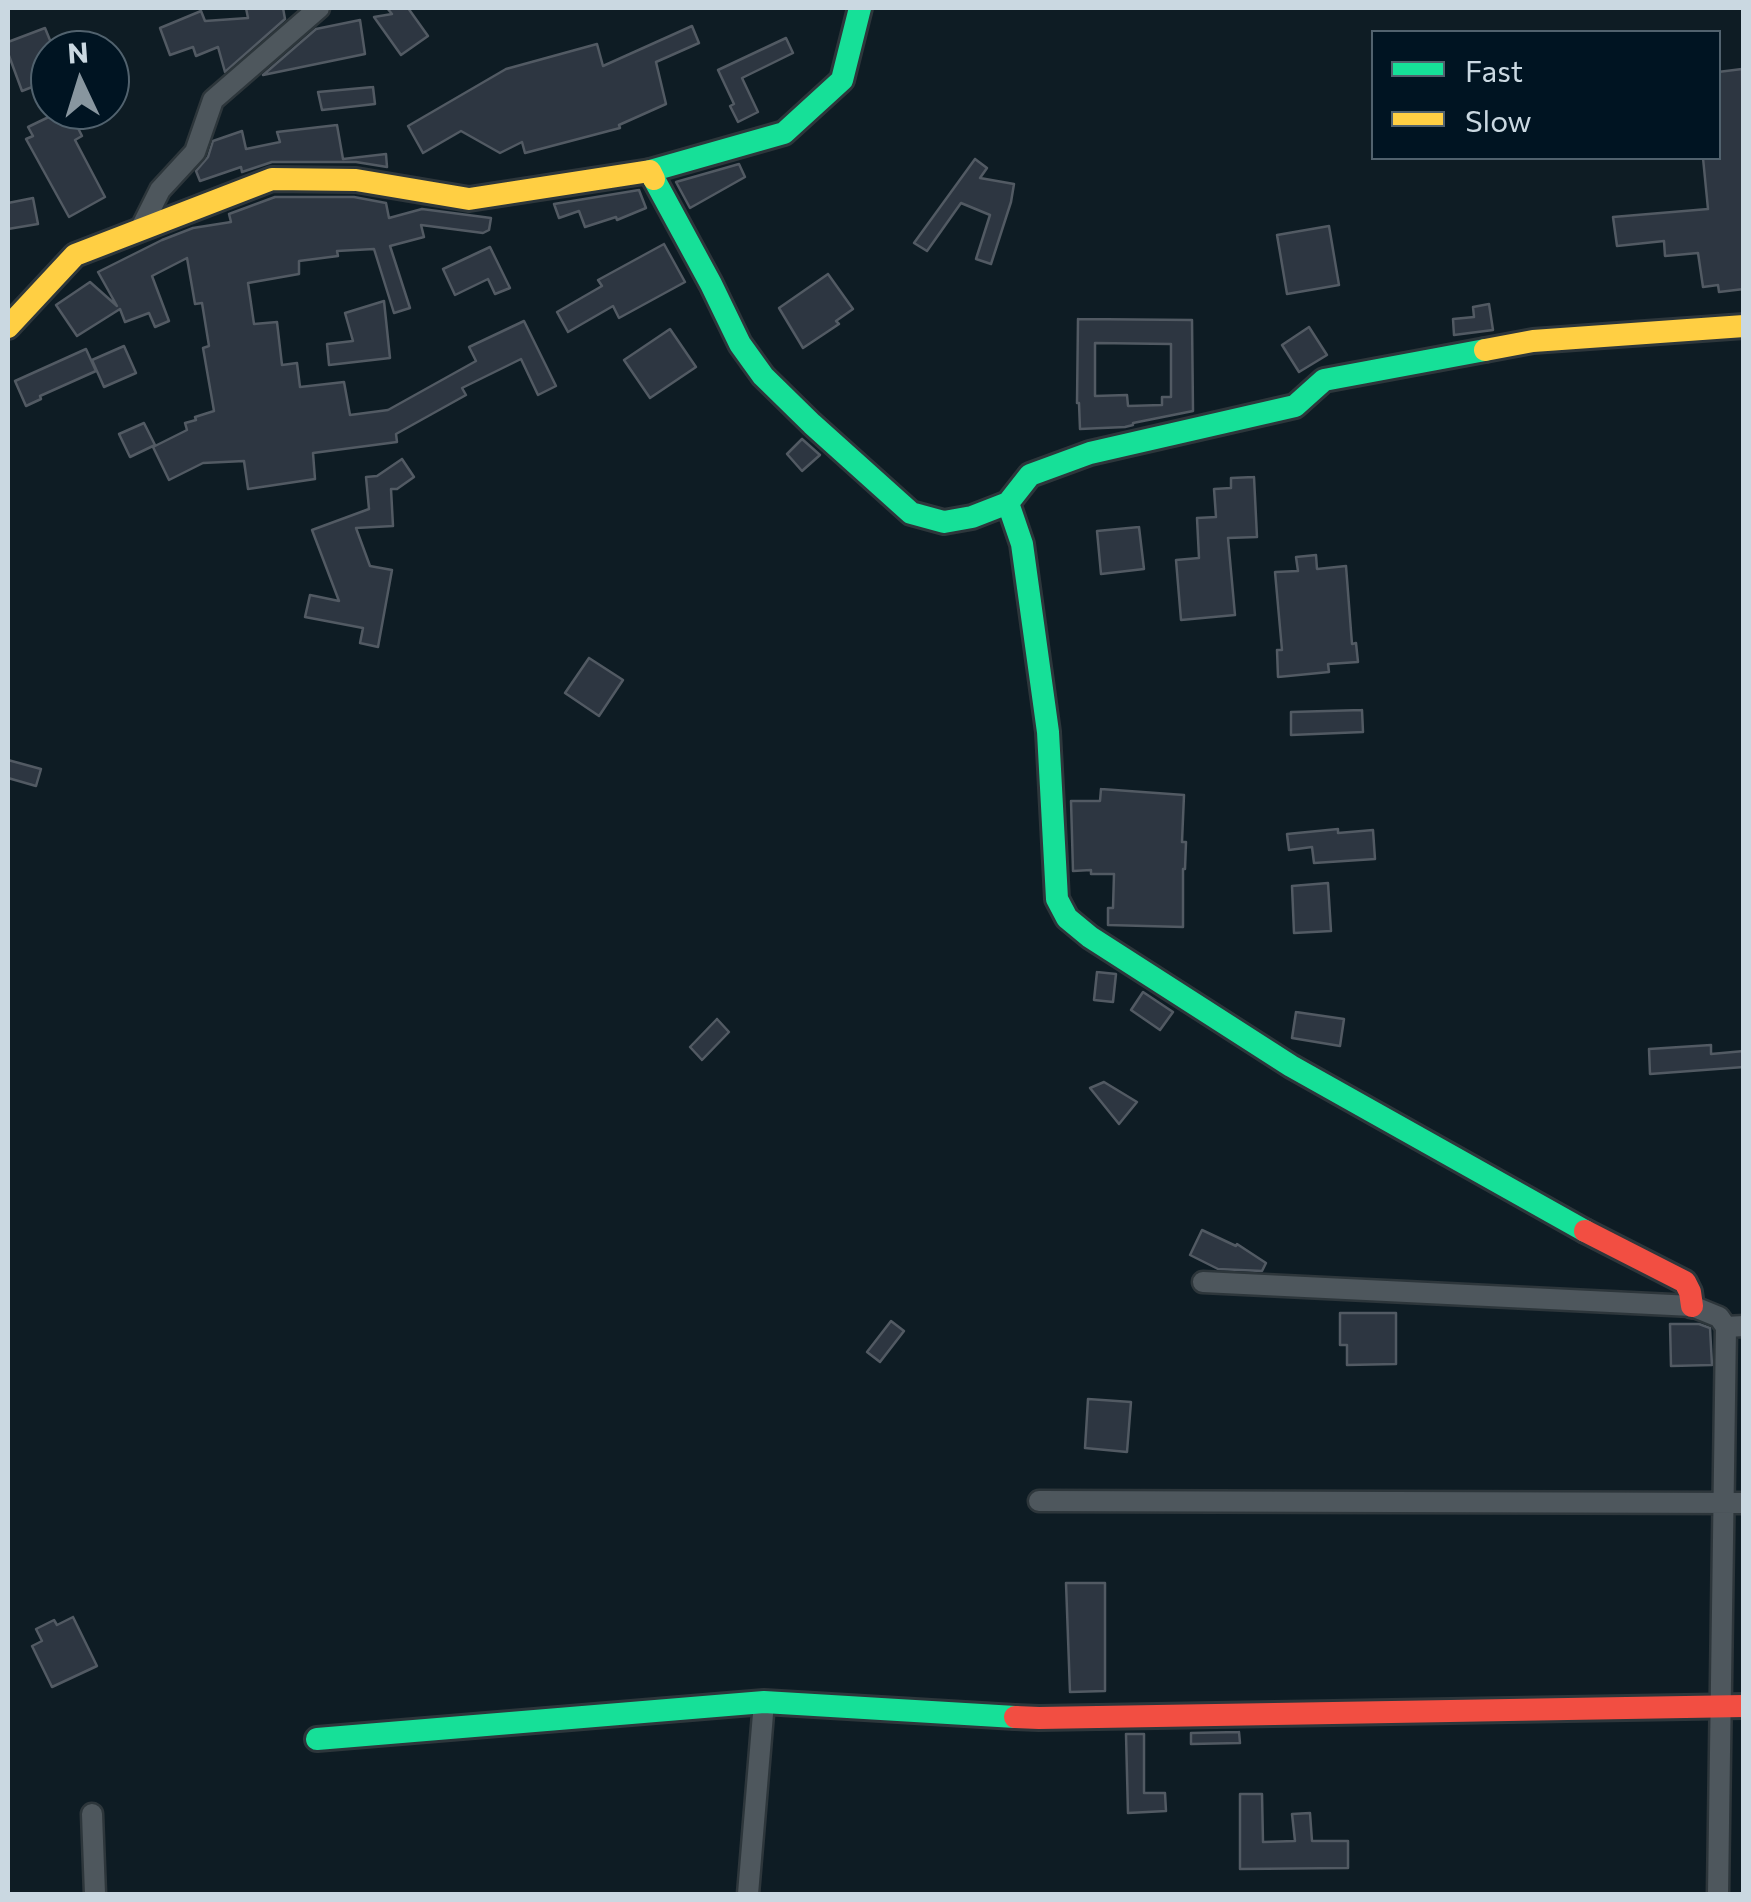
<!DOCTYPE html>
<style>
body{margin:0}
#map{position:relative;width:1751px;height:1902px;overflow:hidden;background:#0e1c24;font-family:Commissioner,sans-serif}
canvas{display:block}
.frame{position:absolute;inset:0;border:10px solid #cad8e1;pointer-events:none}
.legend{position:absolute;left:1371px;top:30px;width:350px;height:130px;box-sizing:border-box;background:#001422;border:2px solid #51626e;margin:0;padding:12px 18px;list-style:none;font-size:30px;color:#cad8e1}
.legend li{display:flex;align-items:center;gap:20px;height:50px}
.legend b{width:50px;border:2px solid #51626e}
.north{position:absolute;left:30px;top:30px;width:100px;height:100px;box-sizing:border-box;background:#001422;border:2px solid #51626e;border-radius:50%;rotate:356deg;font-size:28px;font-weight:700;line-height:40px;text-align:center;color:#cad8e1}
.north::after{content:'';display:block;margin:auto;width:35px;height:45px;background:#88969f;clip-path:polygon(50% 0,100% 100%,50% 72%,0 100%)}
</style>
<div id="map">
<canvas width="1751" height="1902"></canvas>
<div class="frame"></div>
<ul class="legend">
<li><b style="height:12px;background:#16e098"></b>Fast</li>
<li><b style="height:12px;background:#ffcf43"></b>Slow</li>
</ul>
<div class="north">N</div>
</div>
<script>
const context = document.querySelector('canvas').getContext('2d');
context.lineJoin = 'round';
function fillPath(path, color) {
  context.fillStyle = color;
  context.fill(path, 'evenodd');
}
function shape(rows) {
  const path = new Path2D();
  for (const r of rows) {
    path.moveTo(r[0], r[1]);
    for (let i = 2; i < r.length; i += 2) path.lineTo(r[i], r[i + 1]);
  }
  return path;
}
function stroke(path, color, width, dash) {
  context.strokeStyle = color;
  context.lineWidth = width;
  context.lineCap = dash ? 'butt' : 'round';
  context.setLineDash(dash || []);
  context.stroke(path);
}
const building = shape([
 [246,8,283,8,285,19,225,72,218,47,196,56,193,47,170,55,160,28,201,11,205,21,248,18,246,8],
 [387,8,408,8,428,36,401,55,374,17,392,14,387,8],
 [360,20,365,54,263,75,316,29,360,20],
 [692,26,699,43,656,62,666,104,619,125,620,128,525,153,522,142,500,153,461,131,423,153,408,126,506,69,597,44,603,66,692,26],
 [45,28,54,50,50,50,50,80,22,91,8,53,8,42,45,28],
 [786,38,793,53,742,78,758,112,738,122,730,106,734,104,718,70,786,38],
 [1742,69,1744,289,1719,292,1718,285,1703,287,1698,253,1665,256,1664,241,1617,246,1613,217,1708,209,1703,158,1718,158,1718,72,1742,69],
 [373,87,375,104,322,110,318,92,373,87],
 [57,113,61,122,72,116,82,136,75,140,105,197,69,217,26,139,33,136,28,127,57,113],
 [337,125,343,159,386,154,387,167,356,162,272,162,242,172,241,167,200,181,196,171,208,157,213,141,242,131,246,149,280,142,277,132,337,125],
 [975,159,987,168,980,178,1014,184,1011,202,991,264,976,259,990,215,961,203,927,251,914,243,975,159],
 [739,164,745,177,690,208,676,182,739,164],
 [639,190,646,208,617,220,616,217,585,227,579,211,559,218,554,204,639,190],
 [275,197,354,197,386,203,389,218,422,209,491,218,489,230,483,233,421,225,424,237,390,246,410,308,394,313,374,249,337,251,338,256,299,261,299,274,248,283,254,324,277,322,282,365,297,363,300,387,344,382,350,415,388,410,476,361,469,347,524,321,556,386,538,395,521,359,462,388,466,395,396,434,397,442,313,453,315,479,248,489,244,461,203,463,169,480,153,447,187,430,185,423,196,420,195,417,214,411,203,348,209,346,202,303,195,304,187,258,152,276,169,321,155,327,149,313,125,322,120,309,77,336,56,305,90,282,117,306,98,272,162,240,193,228,231,222,229,214,275,197],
 [33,198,38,224,8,229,8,203,33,198],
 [1329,226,1339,285,1287,294,1277,235,1329,226],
 [664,244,685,282,619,318,613,306,568,332,557,312,602,286,598,280,664,244],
 [490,247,510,288,495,294,488,279,455,295,443,269,490,247],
 [828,274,853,309,836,321,839,324,803,348,779,308,828,274],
 [384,301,390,358,329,365,327,344,353,341,345,313,384,301],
 [1489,304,1493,330,1454,335,1453,319,1474,317,1473,307,1489,304],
 [1078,319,1192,320,1193,411,1133,423,1133,425,1125,427,1080,429,1079,403,1077,403,1078,319],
 [1095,343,1171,344,1171,397,1162,397,1162,405,1128,406,1127,395,1095,396,1095,343],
 [1309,327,1327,355,1299,372,1282,345,1309,327],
 [670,329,696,367,650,398,624,360,670,329],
 [124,346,136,373,104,387,92,360,124,346],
 [86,349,96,371,40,396,41,399,26,406,15,381,86,349],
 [144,423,155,445,130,457,119,434,144,423],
 [802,439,820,455,802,471,787,454,802,439],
 [402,459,414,477,397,489,391,489,393,526,356,528,370,566,392,570,378,647,360,643,363,628,305,617,310,595,339,601,312,530,369,509,366,477,377,476,402,459],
 [1254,477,1257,537,1228,538,1235,615,1181,620,1176,560,1199,558,1197,518,1216,517,1214,489,1231,488,1231,478,1254,477],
 [1139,527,1144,569,1101,574,1097,531,1139,527],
 [1316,555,1317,569,1346,566,1352,644,1356,643,1358,662,1328,664,1329,672,1278,677,1277,650,1282,650,1275,572,1298,571,1296,557,1316,555],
 [589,658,623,680,599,716,565,693,589,658],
 [1362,710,1363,732,1291,735,1291,712,1362,710],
 [8,760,41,769,36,786,8,778,8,760],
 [1101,789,1184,795,1182,842,1186,842,1185,869,1183,869,1183,927,1108,925,1108,908,1113,908,1114,874,1091,874,1091,870,1073,871,1071,801,1100,801,1101,789],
 [1338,829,1338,833,1373,830,1375,859,1314,863,1312,847,1289,850,1287,834,1338,829],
 [1328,883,1331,931,1294,933,1292,886,1328,883],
 [1097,972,1116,974,1113,1002,1094,1000,1097,972],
 [1143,992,1173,1012,1160,1030,1131,1010,1143,992],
 [1296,1012,1344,1019,1340,1046,1292,1038,1296,1012],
 [717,1019,729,1032,702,1060,690,1047,717,1019],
 [1711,1045,1711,1054,1744,1051,1744,1067,1650,1074,1649,1049,1711,1045],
 [1104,1082,1137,1102,1119,1124,1090,1088,1104,1082],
 [1202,1230,1236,1246,1237,1244,1266,1263,1262,1271,1218,1269,1190,1255,1202,1230],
 [1340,1313,1396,1313,1396,1364,1347,1365,1347,1345,1340,1345,1340,1313],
 [891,1321,904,1331,880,1362,867,1352,891,1321],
 [1670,1324,1699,1324,1710,1328,1712,1365,1671,1366,1670,1324],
 [1088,1399,1131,1402,1127,1452,1085,1448,1088,1399],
 [1066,1583,1105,1583,1105,1691,1070,1692,1066,1583],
 [73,1617,97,1666,52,1687,32,1646,42,1641,36,1629,54,1620,57,1625,73,1617],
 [1239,1732,1240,1743,1191,1744,1191,1733,1239,1732],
 [1126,1734,1144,1734,1144,1793,1165,1793,1166,1811,1128,1813,1126,1734],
 [1240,1794,1262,1794,1263,1842,1295,1841,1292,1814,1310,1813,1312,1841,1348,1841,1348,1868,1240,1869,1240,1794]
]);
fillPath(building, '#2d3641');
stroke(building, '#525a63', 2.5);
const street = shape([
 [140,230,160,190,195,152,213,100,319,8],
 [1203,1282,1692,1306,1719,1317,1726,1327,1744,1326],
 [1039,1501,1744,1503],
 [92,1814,95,1894],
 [748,1894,764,1702],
 [1718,1894,1726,1327]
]);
const fast = shape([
 [650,171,784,133,842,80,860,8],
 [654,179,711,284,740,344,763,376,812,424,911,513,944,522,972,517,1008,503],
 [1008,503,1022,544,1048,732,1057,899,1067,918,1090,937,1291,1066,1585,1231],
 [1008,503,1030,475,1090,453,1295,406,1324,380,1485,350],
 [317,1739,764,1702,1015,1717]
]);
const slow = shape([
 [8,327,75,255,272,179,356,180,469,199,650,171,654,179],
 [1485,350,1533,341,1744,326]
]);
const jam = shape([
 [1585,1231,1685,1282,1690,1292,1692,1306],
 [1015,1717,1039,1718,1744,1706]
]);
stroke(street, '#2d363b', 25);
stroke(fast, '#2d363b', 28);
stroke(slow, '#2d363b', 28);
stroke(jam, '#2d363b', 28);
stroke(street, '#4e575d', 20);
stroke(fast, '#16e098', 22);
stroke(slow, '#ffcf43', 22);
stroke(jam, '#f24e42', 22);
</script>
